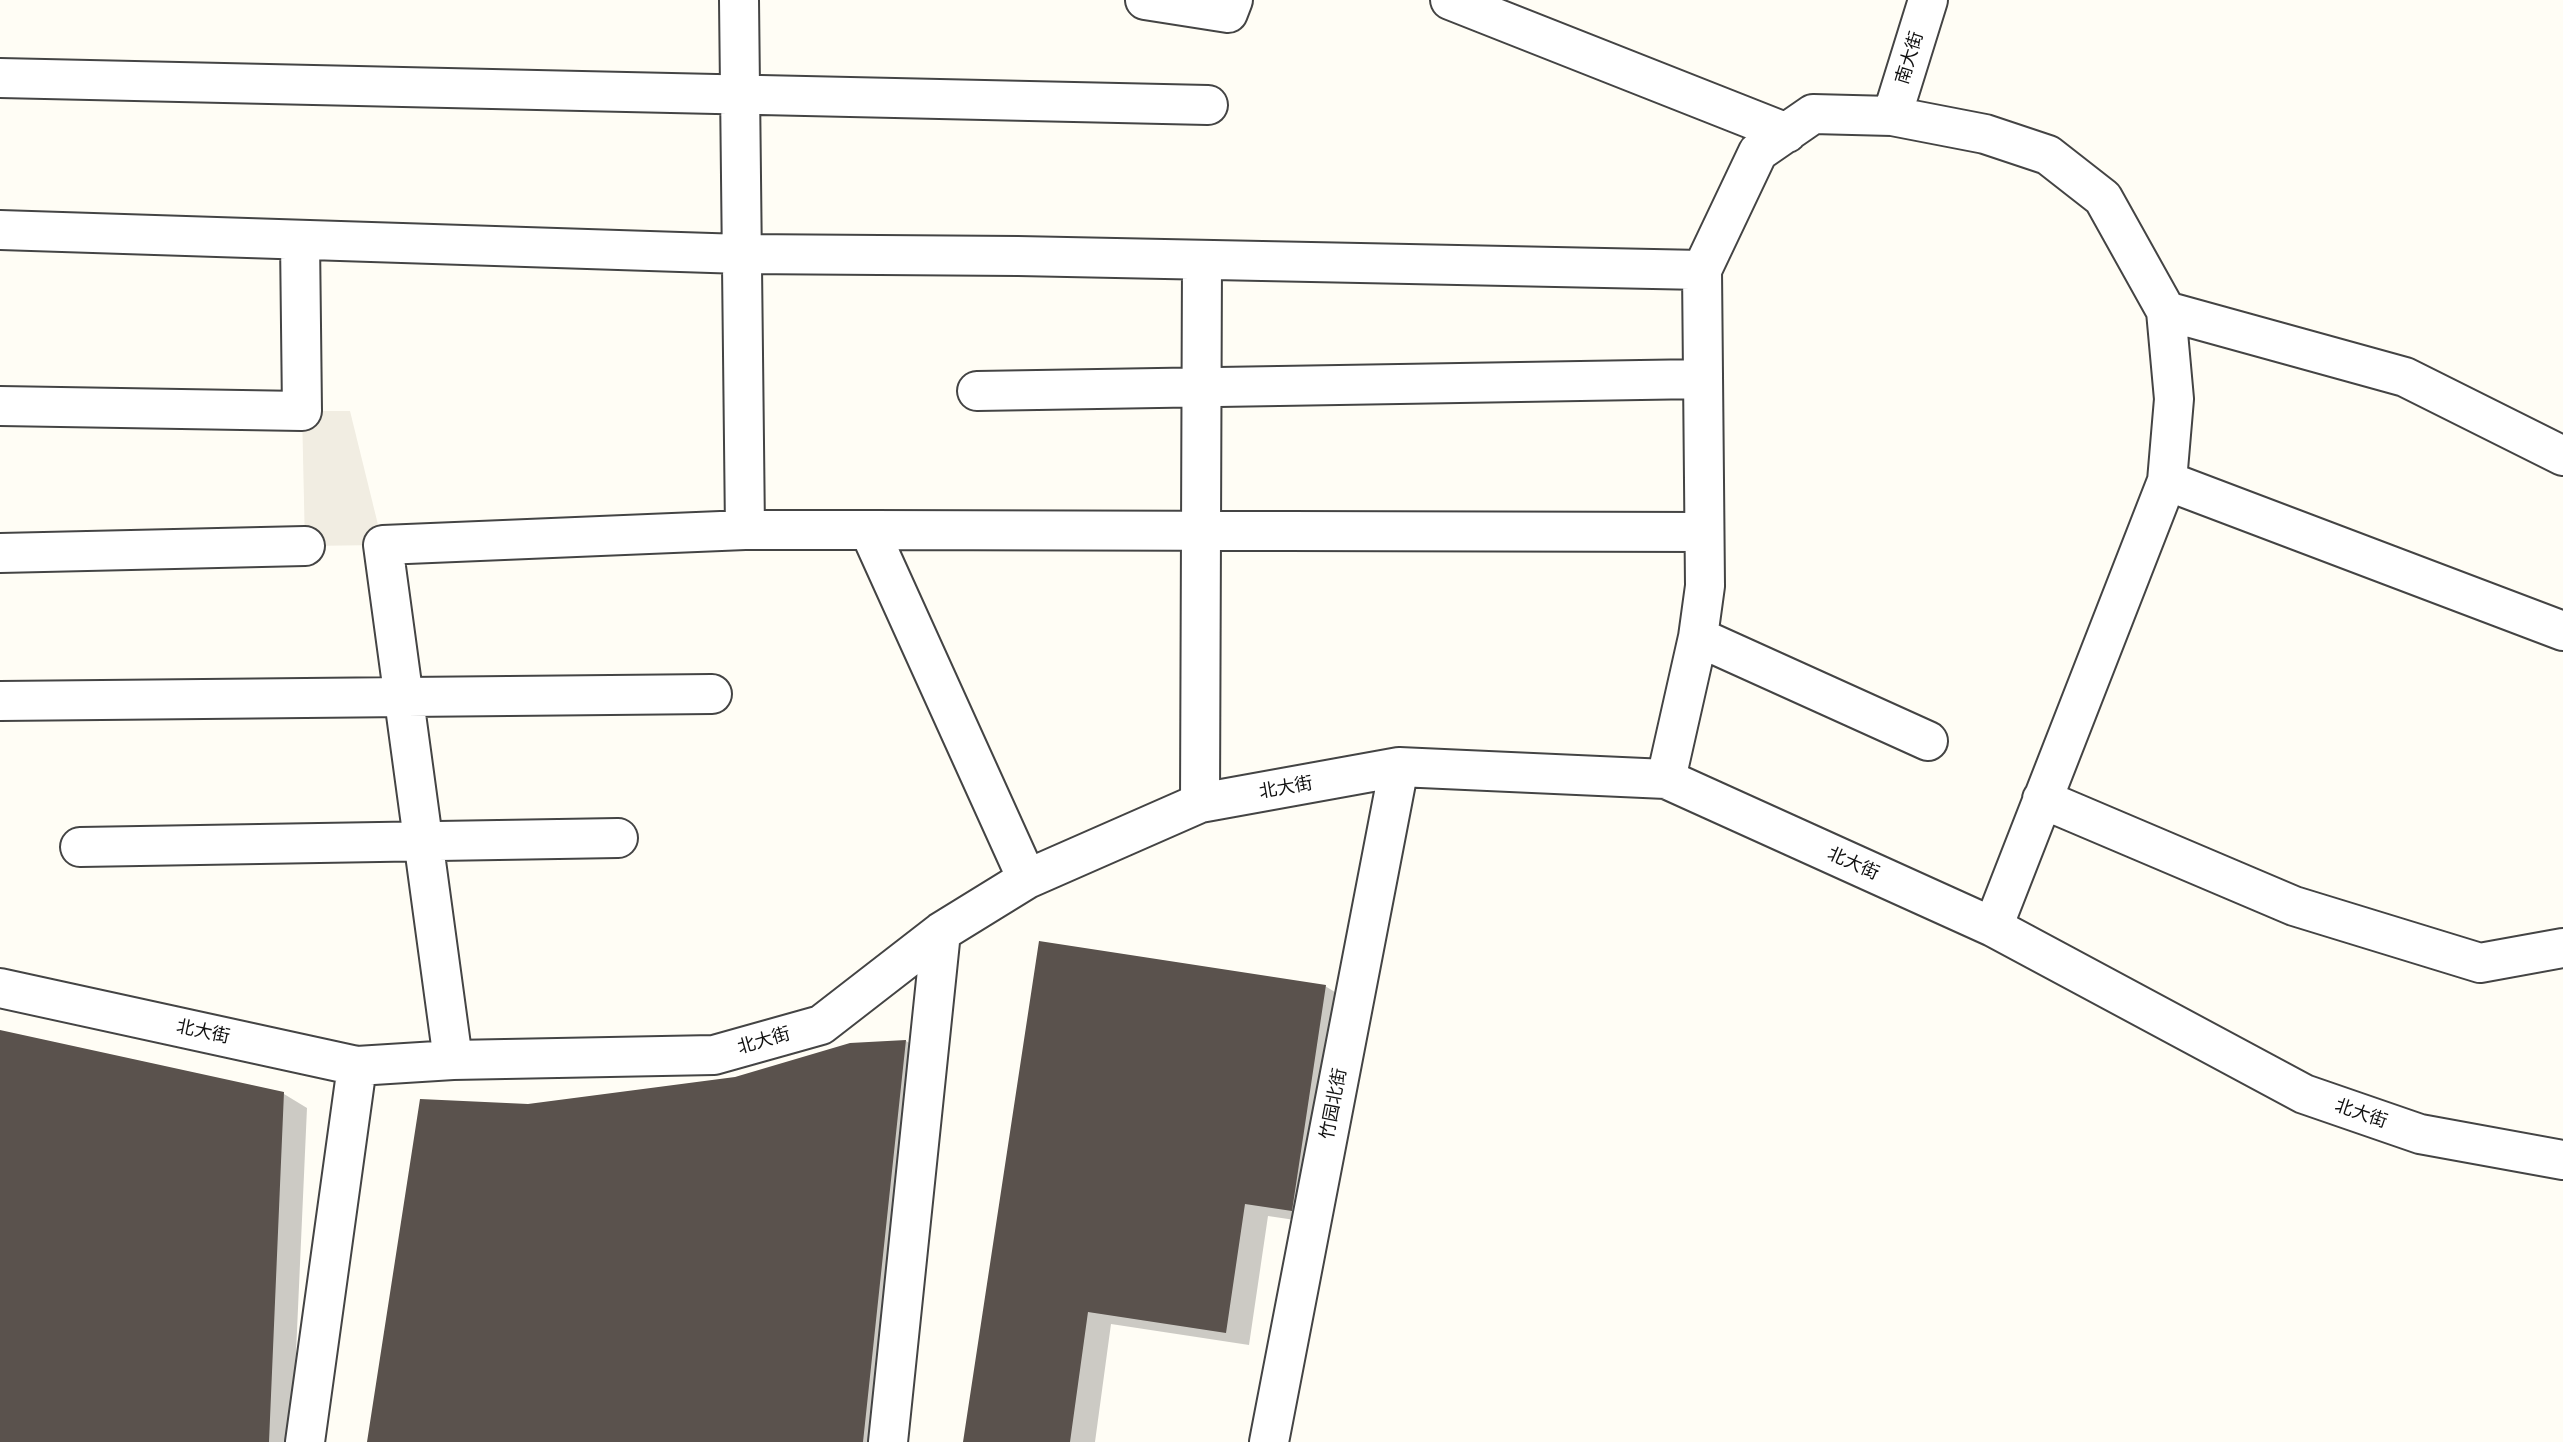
<!DOCTYPE html>
<meta charset="utf-8">
<style>
body{margin:0}
canvas{display:block;background:#fffdf5}
</style>
<canvas width="2563" height="1442"></canvas>
<script>
const context = document.querySelector('canvas').getContext('2d');
context.lineJoin = 'round';
function fillPath(path, color) {
  context.fillStyle = color;
  context.fill(path, 'evenodd');
}
function shape(rows) {
  const path = new Path2D();
  for (const r of rows) {
    path.moveTo(r[0], r[1]);
    for (let i = 2; i < r.length; i += 2) path.lineTo(r[i], r[i + 1]);
  }
  return path;
}
function stroke(path, color, width, dash) {
  context.strokeStyle = color;
  context.lineWidth = width;
  context.lineCap = dash ? 'butt' : 'round';
  context.setLineDash(dash || []);
  context.stroke(path);
}
function label(font, color, halo, rows, align = 'center') {
  context.font = font + ' Lora,"Noto Sans SC",serif';
  context.lineWidth = 7;
  context.setLineDash([]);
  context.textBaseline = 'middle';
  context.strokeStyle = halo;
  context.fillStyle = color;
  for (const [text, x, y, turn = 0] of rows) {
    context.save();
    context.translate(x, y);
    context.rotate((+turn || 0) * Math.PI / 180);
    context.textAlign = isNaN(turn) ? turn : align;
    if (halo) context.strokeText(text, 0, 0);
    context.fillText(text, 0, 0);
    context.restore();
  }
}
fillPath(shape([
 [302,411,350,411,383,545,305,546]
]), '#f1ede2');
fillPath(shape([
 [1325,986,1348,1000,1315,1223,1268,1216,1249,1345,1111,1324,1095,1442,965,1442],
 [0,1032,284,1094,307,1108,292,1442,0,1442],
 [906,1041,929,1055,887,1442,369,1442,528,1106,735,1079]
]), '#0003');
fillPath(shape([
 [1039,941,1326,985,1292,1211,1245,1204,1226,1333,1088,1312,1070,1442,963,1442],
 [0,1030,284,1092,269,1442,0,1442],
 [906,1040,863,1442,367,1442,420,1099,528,1104,735,1077,850,1043]
]), '#5a524d');
const minor = shape([
 [739,0,745,530,869,530,1027,879],
 [1145,0,1228,13,1233,0],
 [1450,0,1787,133],
 [0,78,1208,105],
 [1892,116,1928,0],
 [0,230,742,254,1018,256,1702,270],
 [2166,311,2405,377,2563,456],
 [977,391,1701,379],
 [0,406,302,411,300,240],
 [2167,481,2563,631],
 [869,530,1704,532],
 [0,553,305,546],
 [1698,637,1928,741],
 [0,701,712,694],
 [1666,779,1698,637,1705,586,1702,270,1758,152,1813,114,1892,116,1985,134,2048,155,2103,198,2166,311,2174,399,2167,481,1993,927],
 [2042,799,2294,906,2480,963,2563,948],
 [1200,803,1202,260],
 [80,847,618,838],
 [0,988,357,1066,453,1060,714,1055,821,1025,941,932,1027,879,1200,803,1399,767,1666,779,1993,927,2304,1094,2420,1134,2563,1160],
 [453,1060,383,545,745,530],
 [305,1442,357,1066],
 [888,1442,941,932],
 [1269,1442,1399,767]
]);
stroke(minor, '#444', 42);
stroke(minor, '#fff', 38);
label('18px', '#111', '#fff', [
 ["南大街",1910,58,-73],
 ["北大街",1286,788,-10],
 ["北大街",1853,864,24],
 ["北大街",203,1032,12],
 ["北大街",764,1041,-16],
 ["竹园北街",1334,1104,-79],
 ["北大街",2361,1114,19]
]);
</script>
